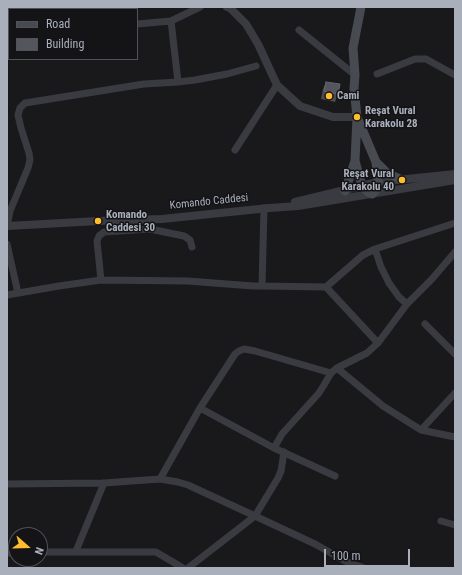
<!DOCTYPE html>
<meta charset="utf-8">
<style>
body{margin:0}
#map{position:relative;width:462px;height:575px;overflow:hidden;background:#19191c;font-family:"Roboto Condensed",sans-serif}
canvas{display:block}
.frame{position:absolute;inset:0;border:8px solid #aaafbc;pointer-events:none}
.legend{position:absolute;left:8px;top:8px;width:130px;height:52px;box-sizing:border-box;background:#141417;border:1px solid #505259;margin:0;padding:5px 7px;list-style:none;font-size:12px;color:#aaafbc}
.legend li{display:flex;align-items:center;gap:8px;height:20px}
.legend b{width:20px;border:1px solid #505259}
.north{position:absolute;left:8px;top:527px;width:40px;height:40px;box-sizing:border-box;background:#141417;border:1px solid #505259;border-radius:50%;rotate:110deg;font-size:11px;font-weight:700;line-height:16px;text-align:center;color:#aaafbc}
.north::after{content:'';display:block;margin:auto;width:14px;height:18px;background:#ffbd2d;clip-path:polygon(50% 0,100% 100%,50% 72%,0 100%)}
.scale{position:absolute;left:324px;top:549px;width:86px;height:18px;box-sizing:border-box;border:2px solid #aaafbc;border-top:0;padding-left:5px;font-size:12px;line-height:14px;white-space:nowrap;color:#aaafbc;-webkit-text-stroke:3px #141417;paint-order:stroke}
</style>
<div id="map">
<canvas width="462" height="575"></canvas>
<div class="frame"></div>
<ul class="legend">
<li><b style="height:5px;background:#474a51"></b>Road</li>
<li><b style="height:11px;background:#55565d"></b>Building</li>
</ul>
<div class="north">N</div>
<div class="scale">100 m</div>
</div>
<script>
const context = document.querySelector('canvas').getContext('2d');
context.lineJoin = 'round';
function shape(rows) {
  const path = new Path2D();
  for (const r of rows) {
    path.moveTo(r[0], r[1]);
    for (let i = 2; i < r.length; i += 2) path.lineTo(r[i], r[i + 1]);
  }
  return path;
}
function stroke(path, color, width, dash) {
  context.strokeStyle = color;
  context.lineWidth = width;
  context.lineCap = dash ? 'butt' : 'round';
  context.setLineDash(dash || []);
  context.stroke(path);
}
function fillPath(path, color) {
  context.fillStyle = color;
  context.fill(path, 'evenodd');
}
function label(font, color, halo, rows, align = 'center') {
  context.font = font + ' "Roboto Condensed",sans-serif';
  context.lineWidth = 3;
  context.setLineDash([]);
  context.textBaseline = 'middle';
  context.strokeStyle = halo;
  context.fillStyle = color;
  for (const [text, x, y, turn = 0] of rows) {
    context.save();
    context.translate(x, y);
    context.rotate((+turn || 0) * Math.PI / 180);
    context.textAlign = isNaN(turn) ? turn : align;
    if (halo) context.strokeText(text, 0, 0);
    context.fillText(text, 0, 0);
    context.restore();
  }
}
stroke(shape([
 [87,7,87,9],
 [171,21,178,82],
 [137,24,171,21,200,7],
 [299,30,355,75],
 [7,45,9,45],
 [377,74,415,59,426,59,455,75],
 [235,150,277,85],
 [264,208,262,286,326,287,378,343],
 [7,226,10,211,28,168,30,160,29,153,21,128,18,115,20,108,25,103,144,84,178,82,195,80,227,74,256,66],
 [7,244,18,293],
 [192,247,190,240,184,236,150,229,104,232,99,236,97,241,101,280,188,281,253,286,262,286],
 [375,249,381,267,389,283,399,297,407,304],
 [326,287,363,255,375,249,455,223],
 [7,295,59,286,101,280],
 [425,324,455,354],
 [455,393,421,430,455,437],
 [421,430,383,406,337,368,367,353,378,343,407,304,432,279,455,252],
 [274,448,282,434,319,393,324,385,331,373],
 [284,452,281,471,278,478,255,516,315,544,345,561,364,568],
 [335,476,274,448,200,408,235,354,239,351,244,349,255,351,331,373,337,368],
 [7,484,104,483,160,479],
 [441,521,455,525],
 [76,551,104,483],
 [40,552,156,552,183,568],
 [7,553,16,553],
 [188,568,255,516,188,485,178,482,160,479,200,408]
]), '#3a3b41', 7);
stroke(shape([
 [227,7,230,8,246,24,258,44,277,85,300,106,333,117,357,117],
 [295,202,378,182,455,174],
 [7,226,98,221,162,219,269,208,298,206,455,180]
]), '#3a3b41', 8);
stroke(shape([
 [357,117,376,162,378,182,376,190,372,194,368,192,362,186,355,161,357,117,354,88,355,75,353,48,361,7],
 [376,162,387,173,402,180],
 [345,191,355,161]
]), '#474a51', 9);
fillPath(shape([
 [326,82,338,94,335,102,321,99,323,89]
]), '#4a4b51');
const building = shape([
 [326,82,340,84,338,94,324,91,326,82]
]);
fillPath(building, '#55565d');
stroke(building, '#62646c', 1);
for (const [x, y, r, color] of [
 [329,96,4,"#ffbd2d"],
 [357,117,4,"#ffbd2d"],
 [402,180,4,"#ffbd2d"],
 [98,221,4,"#ffbd2d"]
]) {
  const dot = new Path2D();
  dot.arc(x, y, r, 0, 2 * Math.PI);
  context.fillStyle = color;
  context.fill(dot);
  stroke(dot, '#141417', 1.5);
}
label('bold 11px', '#aaafbc', '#141417', [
 ["Cami",337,96],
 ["Reşat Vural",365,111],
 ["Karakolu 28",365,124],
 ["Reşat Vural",394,174,"right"],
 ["Karakolu 40",394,187,"right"],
 ["Komando",106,215],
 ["Caddesi 30",106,228]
], 'left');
label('11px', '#aaafbc', '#141417', [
 ["Komando Caddesi",209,202,-6]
]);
</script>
